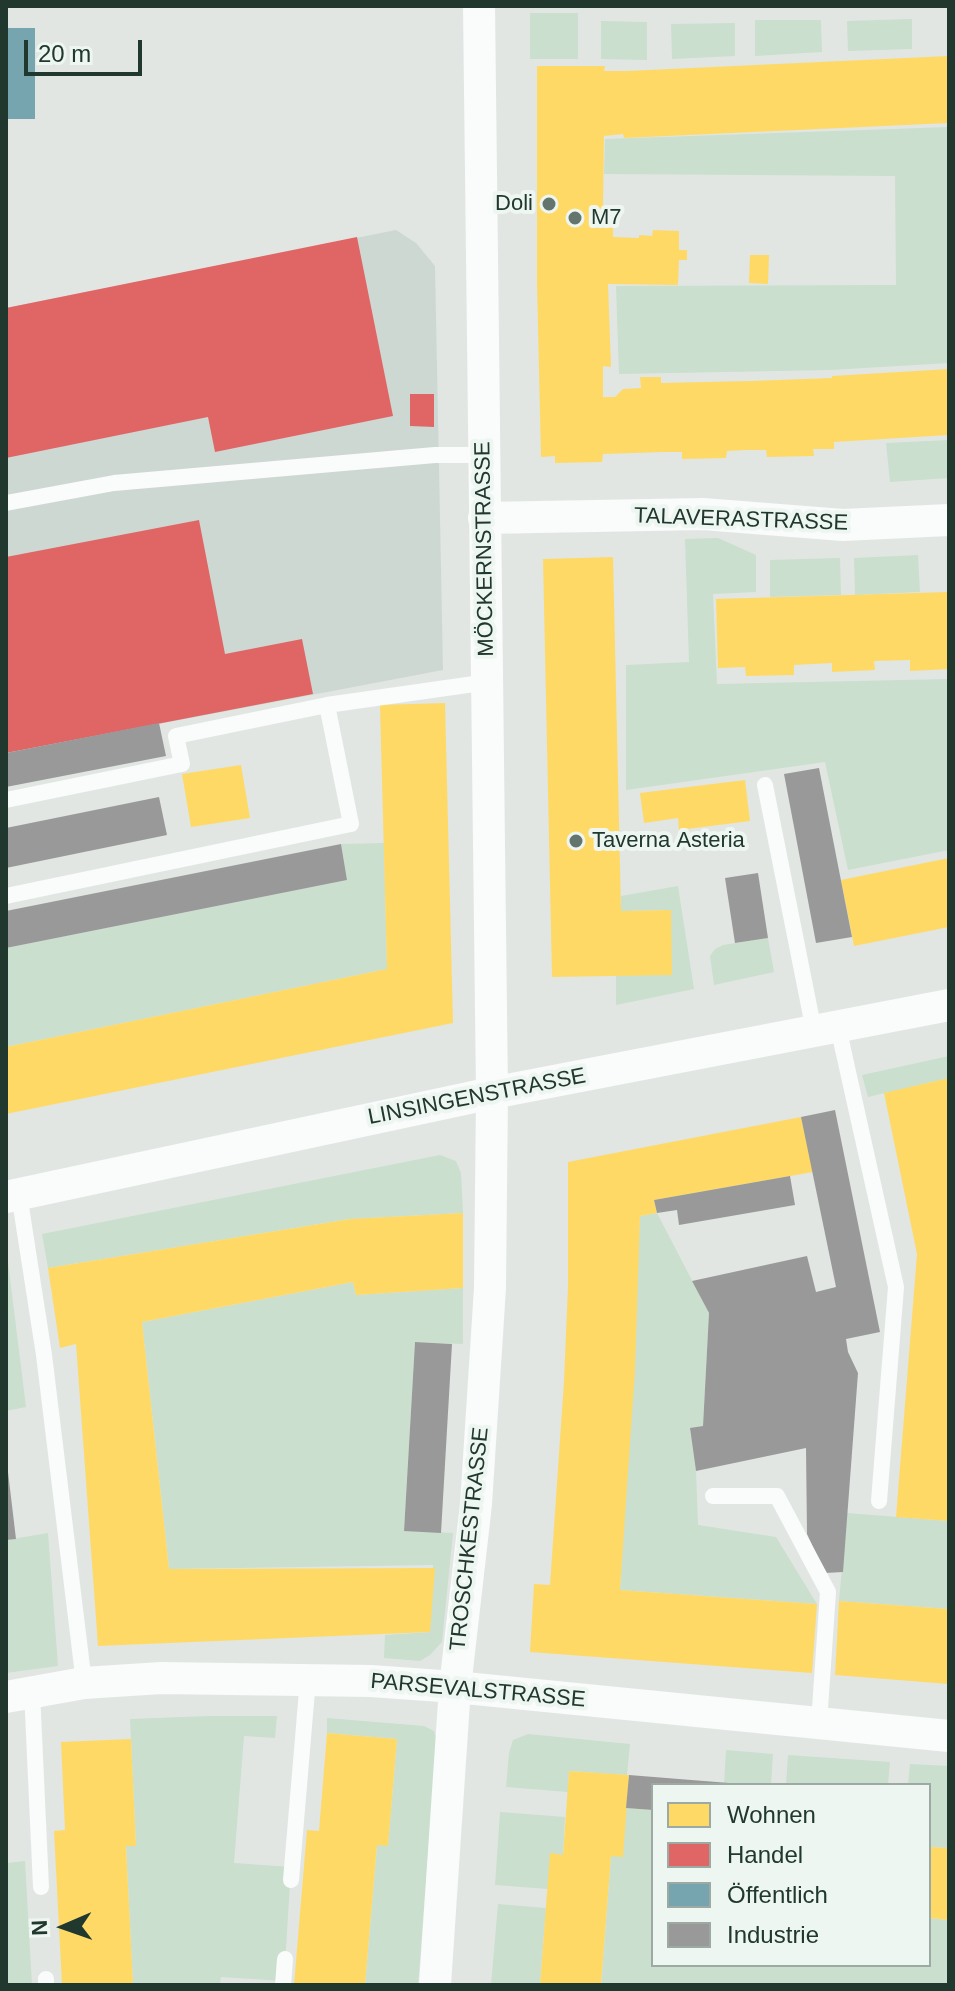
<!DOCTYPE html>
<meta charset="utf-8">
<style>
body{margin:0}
#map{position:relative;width:955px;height:1991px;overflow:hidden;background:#e1e6e3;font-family:Arial,sans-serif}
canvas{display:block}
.frame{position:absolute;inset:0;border:8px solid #20382e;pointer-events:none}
.legend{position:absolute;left:651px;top:1783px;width:280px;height:184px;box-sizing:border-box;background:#eef6f1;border:2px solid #9caaa3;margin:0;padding:10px 14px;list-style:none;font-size:24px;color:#20382e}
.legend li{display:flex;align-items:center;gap:16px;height:40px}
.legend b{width:40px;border:2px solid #9caaa3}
.north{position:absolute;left:24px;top:1887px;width:80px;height:80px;-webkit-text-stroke:6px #eef6f1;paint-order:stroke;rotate:268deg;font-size:22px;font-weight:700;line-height:32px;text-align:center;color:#20382e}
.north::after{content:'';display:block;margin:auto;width:28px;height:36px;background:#20382e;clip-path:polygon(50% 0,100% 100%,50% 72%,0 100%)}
.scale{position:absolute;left:24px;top:40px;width:118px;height:36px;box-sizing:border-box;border:4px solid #20382e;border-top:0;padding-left:10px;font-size:24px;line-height:28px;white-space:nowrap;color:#20382e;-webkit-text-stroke:6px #eef6f1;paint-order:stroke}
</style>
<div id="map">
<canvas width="955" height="1991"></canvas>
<div class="frame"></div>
<ul class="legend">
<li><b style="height:22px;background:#ffd966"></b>Wohnen</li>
<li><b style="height:22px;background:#e06666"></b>Handel</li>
<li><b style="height:22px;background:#76a5af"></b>Öffentlich</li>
<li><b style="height:22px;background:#999"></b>Industrie</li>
</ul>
<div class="north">N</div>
<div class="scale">20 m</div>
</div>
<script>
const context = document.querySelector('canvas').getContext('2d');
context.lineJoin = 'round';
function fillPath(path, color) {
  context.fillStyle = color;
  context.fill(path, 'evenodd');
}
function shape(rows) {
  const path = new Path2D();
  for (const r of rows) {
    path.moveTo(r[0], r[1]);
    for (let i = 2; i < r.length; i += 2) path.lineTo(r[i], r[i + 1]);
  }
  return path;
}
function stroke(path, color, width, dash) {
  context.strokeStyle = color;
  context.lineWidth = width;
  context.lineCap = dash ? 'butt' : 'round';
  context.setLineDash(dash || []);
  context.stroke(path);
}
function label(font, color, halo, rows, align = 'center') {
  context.font = font + ' Arial,sans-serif';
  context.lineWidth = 8;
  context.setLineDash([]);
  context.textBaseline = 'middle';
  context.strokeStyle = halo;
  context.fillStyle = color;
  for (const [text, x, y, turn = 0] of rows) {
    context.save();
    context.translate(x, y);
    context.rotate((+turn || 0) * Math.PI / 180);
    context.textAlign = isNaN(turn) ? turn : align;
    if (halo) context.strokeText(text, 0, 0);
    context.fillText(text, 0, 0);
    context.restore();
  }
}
fillPath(shape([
 [396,230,416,243,435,266,443,670,6,753,6,308]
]), '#ced8d2');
fillPath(shape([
 [530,13,578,13,578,59,530,59],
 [912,19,912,49,848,51,847,21],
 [755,20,821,20,822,52,755,56],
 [601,21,647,22,647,60,601,59],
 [735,23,735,56,672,59,671,24],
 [949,127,949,363,831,370,619,374,616,286,896,285,895,176,604,174,605,139],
 [949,440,949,478,890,482,886,443],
 [718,538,756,555,756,592,713,594,717,684,949,679,949,850,848,870,825,762,626,790,626,665,689,662,685,539],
 [918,555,920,592,855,595,854,558],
 [840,558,841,595,770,597,770,560],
 [384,843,387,969,6,1047,6,948,347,880,341,844],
 [678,886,694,989,616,1005,616,976,671,910,621,911,621,896],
 [768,938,774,972,714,985,710,956,715,949,723,945],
 [949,1056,949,1078,868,1097,862,1075],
 [440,1155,456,1161,461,1173,463,1213,350,1219,48,1268,42,1234],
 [657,1213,709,1313,703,1426,690,1429,696,1471,698,1525,776,1537,817,1604,620,1590,640,1216],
 [6,1259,8,1262,26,1407,6,1411],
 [353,1282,356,1295,463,1288,463,1344,415,1342,404,1530,453,1533,442,1642,430,1655,420,1661,384,1658,385,1635,430,1632,433,1565,169,1569,142,1322],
 [847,1513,949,1521,949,1609,839,1601],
 [48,1533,58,1666,6,1673,6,1540],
 [209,1716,277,1716,275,1738,244,1736,234,1863,291,1867,284,1981,221,1977,220,1985,133,1985,126,1846,136,1845,130,1719],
 [327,1718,424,1726,434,1731,437,1742,418,1985,365,1985,377,1845,388,1845,397,1739,327,1733],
 [528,1734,630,1744,627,1775,569,1771,568,1792,506,1787,509,1753,513,1740],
 [726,1750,773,1754,771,1785,724,1785],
 [788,1755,890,1762,888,1785,786,1785],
 [910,1764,949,1766,949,1848,929,1847,929,1785,908,1785],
 [626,1808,653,1810,653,1965,929,1965,929,1918,949,1920,949,1985,601,1985,611,1856],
 [500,1812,565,1817,563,1855,551,1854,548,1889,495,1885],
 [25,1861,32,1985,6,1985,6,1863],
 [498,1904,546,1908,540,1985,491,1985]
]), '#cadfcd');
fillPath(shape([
 [949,56,949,123,624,138,623,134,604,136,603,205,613,205,613,237,639,238,639,235,652,236,653,230,679,231,679,250,687,250,687,260,679,260,678,285,608,284,611,367,603,366,603,397,615,397,623,389,641,388,640,377,661,377,661,383,751,381,832,378,832,376,949,369,949,435,834,442,834,449,813,449,814,456,767,457,766,450,746,450,727,451,726,458,682,459,682,452,663,452,603,454,602,462,555,463,555,456,541,457,537,283,537,66,605,66,604,71,627,71],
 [750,255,769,255,768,284,749,283],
 [613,557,621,911,671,910,672,975,552,977,543,559],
 [949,592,949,669,910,671,910,660,874,661,875,670,832,672,832,663,794,665,794,675,746,676,745,667,718,668,716,599],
 [445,703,453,1023,6,1114,6,1047,387,969,380,705],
 [241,765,250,818,191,827,182,774],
 [745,780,750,821,679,830,678,818,644,823,640,793],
 [949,858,949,927,854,946,841,880],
 [949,1078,949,1521,896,1517,917,1254,884,1093],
 [801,1117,813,1172,654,1200,657,1213,640,1216,635,1369,620,1590,817,1604,812,1673,530,1652,534,1584,550,1585,564,1381,568,1286,568,1162],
 [463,1213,463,1288,356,1295,353,1282,142,1322,169,1569,435,1568,430,1632,98,1646,76,1344,60,1348,48,1268,350,1219],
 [839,1601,949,1609,949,1684,835,1675],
 [327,1733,397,1739,388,1846,377,1845,365,1985,294,1985,307,1830,319,1831],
 [131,1739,136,1846,126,1846,133,1985,62,1985,54,1831,65,1830,61,1742],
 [569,1771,629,1775,623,1857,611,1856,601,1985,540,1985,550,1853,563,1855],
 [929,1847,949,1848,949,1920,929,1918]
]), '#ffd966');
fillPath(shape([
 [357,237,393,416,215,452,208,417,6,458,6,308],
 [410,394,434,394,434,427,410,426],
 [199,520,225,654,302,639,313,694,6,753,6,557]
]), '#e06666');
fillPath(shape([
 [6,28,35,28,35,119,6,119]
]), '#76a5af');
fillPath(shape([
 [159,723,166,756,6,787,6,753],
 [819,768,852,937,816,943,784,774],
 [159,797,167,835,6,868,6,828],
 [341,844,347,880,6,948,6,911],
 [758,873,768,938,735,943,725,878],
 [835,1110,880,1332,846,1339,848,1352,858,1373,843,1572,825,1573,807,1534,806,1448,696,1471,690,1428,703,1426,709,1313,692,1281,807,1256,816,1292,836,1287,801,1117],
 [790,1176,795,1205,679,1225,677,1210,657,1213,654,1200],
 [415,1342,452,1344,441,1533,404,1531],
 [6,1472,8,1472,16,1539,6,1540],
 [629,1775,729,1783,729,1785,653,1785,653,1810,626,1808]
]), '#999');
stroke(shape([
 [6,503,114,483,435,455,483,455],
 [765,785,814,1031],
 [6,800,182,764,176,736,327,705,488,682],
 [6,896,351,824,327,705],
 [838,1027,896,1287,879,1501],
 [19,1194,44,1355,84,1683],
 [713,1496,777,1496,828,1592,819,1723],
 [32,1691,41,1887],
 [291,1880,308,1679],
 [46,1979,46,1985],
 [283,1985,285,1959]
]), '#fafbfb', 16);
stroke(shape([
 [484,518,703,514,843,525,949,520],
 [6,1197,492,1093,949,1005],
 [6,1697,84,1683,161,1678,371,1681,455,1687,949,1736],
 [435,1985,455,1687,476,1504,490,1288,492,1093,479,6]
]), '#fafbfb', 32);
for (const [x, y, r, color] of [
 [549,204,8,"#64756d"],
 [575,218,8,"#64756d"],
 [576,841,8,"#64756d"]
]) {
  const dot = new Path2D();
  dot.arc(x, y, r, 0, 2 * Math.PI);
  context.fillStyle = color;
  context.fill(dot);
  stroke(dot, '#eef6f1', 3);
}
label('22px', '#20382e', '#eef6f1', [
 ["Doli",533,204,"right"],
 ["M7",591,218],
 ["Taverna Asteria",592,841]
], 'left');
label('22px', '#20382e', '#eef6f1', [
 ["TALAVERASTRASSE",741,520,2],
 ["MÖCKERNSTRASSE",485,549,-91],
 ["LINSINGENSTRASSE",477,1097,-11],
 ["TROSCHKESTRASSE",470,1539,-84],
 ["PARSEVALSTRASSE",478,1691,5]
]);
</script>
